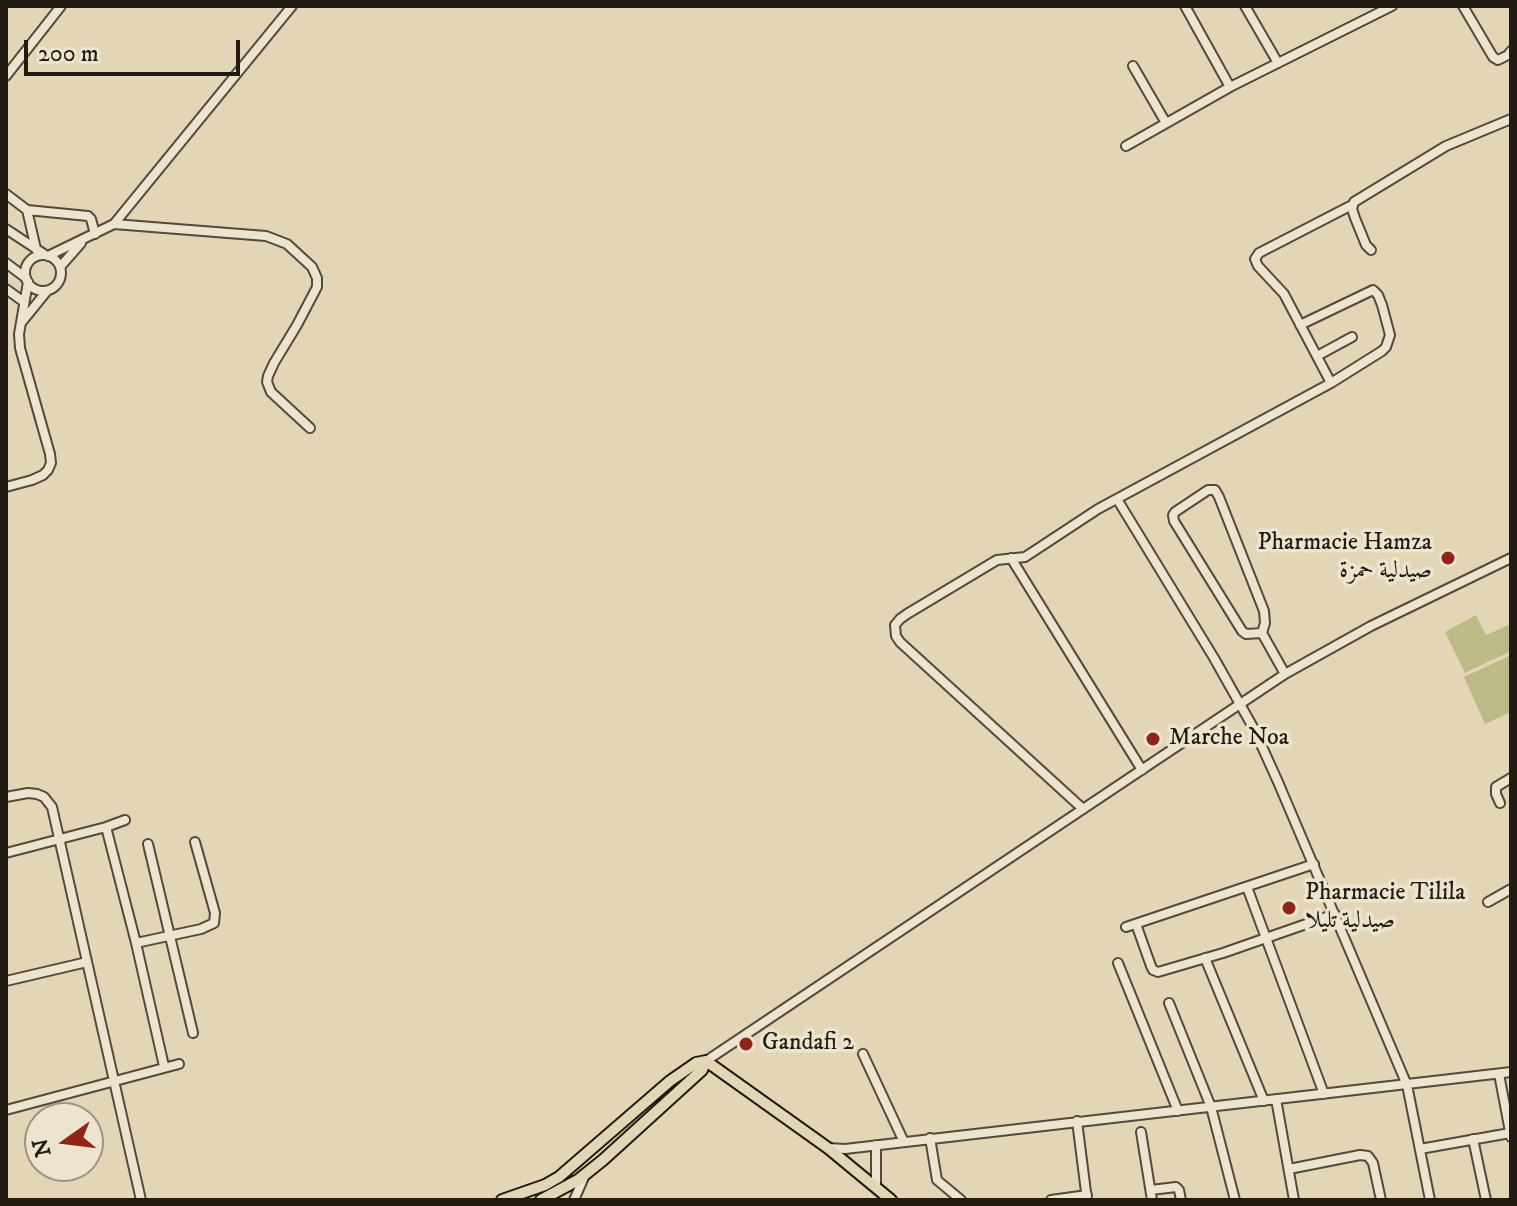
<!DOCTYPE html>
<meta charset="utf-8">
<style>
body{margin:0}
#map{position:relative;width:1517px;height:1206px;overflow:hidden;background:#e3d6b6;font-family:"IM FELL DW Pica",serif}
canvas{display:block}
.frame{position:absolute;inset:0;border:8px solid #221b11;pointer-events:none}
.north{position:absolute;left:24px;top:1102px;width:80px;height:80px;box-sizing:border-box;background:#ede4d0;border:2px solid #9c9484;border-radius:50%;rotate:256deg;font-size:22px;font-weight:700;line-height:32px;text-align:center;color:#221b11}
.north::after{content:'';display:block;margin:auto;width:28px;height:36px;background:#8f2418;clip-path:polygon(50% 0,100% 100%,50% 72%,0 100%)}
.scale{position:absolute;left:24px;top:40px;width:216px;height:36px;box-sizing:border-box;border:4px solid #221b11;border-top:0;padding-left:10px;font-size:24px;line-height:28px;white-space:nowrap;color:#221b11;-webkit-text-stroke:6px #ede4d0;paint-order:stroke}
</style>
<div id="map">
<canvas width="1517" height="1206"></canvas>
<div class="frame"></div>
<div class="north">N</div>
<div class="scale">200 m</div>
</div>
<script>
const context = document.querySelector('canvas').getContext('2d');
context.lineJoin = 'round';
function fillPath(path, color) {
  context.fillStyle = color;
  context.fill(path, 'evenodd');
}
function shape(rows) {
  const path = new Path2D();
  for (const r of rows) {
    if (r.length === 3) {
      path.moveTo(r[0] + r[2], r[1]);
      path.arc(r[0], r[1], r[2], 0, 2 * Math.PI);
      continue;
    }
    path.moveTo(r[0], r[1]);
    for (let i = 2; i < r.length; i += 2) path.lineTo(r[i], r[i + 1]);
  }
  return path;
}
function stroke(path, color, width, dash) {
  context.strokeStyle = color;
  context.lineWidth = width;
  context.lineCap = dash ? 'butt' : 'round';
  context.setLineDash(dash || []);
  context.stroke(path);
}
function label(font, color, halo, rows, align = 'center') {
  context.font = font + ' "IM FELL DW Pica",Amiri,serif';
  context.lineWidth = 7;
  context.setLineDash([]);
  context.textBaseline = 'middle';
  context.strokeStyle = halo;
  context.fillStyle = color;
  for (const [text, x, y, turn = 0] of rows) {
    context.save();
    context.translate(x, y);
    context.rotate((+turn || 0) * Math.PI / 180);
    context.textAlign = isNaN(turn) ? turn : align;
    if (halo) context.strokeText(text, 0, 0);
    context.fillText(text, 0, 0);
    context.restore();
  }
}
fillPath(shape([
 [1476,615,1486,635,1511,624,1511,651,1465,673,1445,632],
 [1511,655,1511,712,1485,724,1464,677]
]), '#bcbb88');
const minor = shape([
 [1185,6,1230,87],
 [1245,6,1278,63],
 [1463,6,1493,57,1498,60,1508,55,1511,51],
 [1133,66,1166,123],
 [6,76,61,6],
 [1126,146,1230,87,1392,6],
 [6,194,27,210,88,216,91,219,95,234],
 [27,210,36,249],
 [114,224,266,236,287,244,312,267,317,278,317,287,297,325,274,363,268,376,267,382,271,392,310,428],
 [6,229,44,254],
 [1371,250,1366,245,1355,218,1352,209,1354,202,1446,146,1511,119],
 [43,273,18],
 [48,256,114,224,292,6],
 [6,263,26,278],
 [60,267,81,243],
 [6,289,24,302],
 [21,323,47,291],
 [1317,356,1352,337],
 [1331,383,1284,294,1258,266,1255,259,1259,253,1352,205],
 [6,487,32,480,43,475,48,470,51,463,50,454,20,348,19,334,28,282],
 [1117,499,1214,658,1254,729,1278,782,1407,1085,1430,1200],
 [1011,558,1142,770],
 [1262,633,1246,634,1242,631,1174,521,1173,515,1175,512,1208,490,1215,490,1219,497,1264,611,1265,623,1262,633,1285,674],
 [6,797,28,793,37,794,44,797,52,807,141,1200],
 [1500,803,1496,794,1496,787,1511,778],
 [1083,809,900,642,896,636,895,625,900,619,907,614,997,560,1025,557,1098,509,1331,383,1382,351,1386,347,1390,335,1382,305,1378,295,1373,290,1300,325],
 [106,827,136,943,164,1066],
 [148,844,193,1033],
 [6,853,106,827,125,820],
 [1247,887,1324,1094],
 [1488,902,1511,889],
 [1136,924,1151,966,1153,970,1158,972,1223,953,1335,914],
 [1126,927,1314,864],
 [136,943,201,929,214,923,215,913,195,842],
 [1205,958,1264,1101],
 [1118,963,1178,1111],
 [6,981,87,962],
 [1169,1003,1211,1107,1235,1200],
 [863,1054,904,1142],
 [706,1061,1285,674,1371,626,1511,558],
 [1499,1074,1511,1137],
 [1276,1099,1294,1200],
 [6,1110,179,1064],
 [1077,1121,1087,1200],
 [1141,1132,1152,1200],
 [930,1138,937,1180,961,1200],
 [1473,1139,1486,1200],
 [876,1145,876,1187],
 [828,1148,845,1149,1511,1072],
 [1420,1149,1510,1133],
 [1289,1169,1360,1155,1368,1156,1373,1163,1381,1200],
 [1151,1190,1176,1187,1179,1190,1181,1200],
 [574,1200,585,1175],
 [1051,1200,1087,1195]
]);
const major = shape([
 [502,1200,545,1185,559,1177,670,1081,696,1063,706,1061,828,1148,891,1200],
 [541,1200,578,1180,603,1160,702,1070,706,1061]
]);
stroke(minor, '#524a3a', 12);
stroke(major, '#221b11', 14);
stroke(minor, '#ede4d0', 8);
stroke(major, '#e3d6b6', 10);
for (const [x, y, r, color] of [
 [1448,558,8,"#8f2418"],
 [1153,739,8,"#8f2418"],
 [1289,908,8,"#8f2418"],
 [746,1044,8,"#8f2418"]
]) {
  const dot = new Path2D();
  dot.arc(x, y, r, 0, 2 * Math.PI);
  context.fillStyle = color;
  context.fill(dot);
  stroke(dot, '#ede4d0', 3);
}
label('24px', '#221b11', '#ede4d0', [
 ["Pharmacie Hamza",1432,544,"right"],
 ["صيدلية حمزة",1432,572,"right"],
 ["Marche Noa",1169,739],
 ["Pharmacie Tilila",1305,894],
 ["صيدلية تليلا",1305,922],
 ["Gandafi 2",762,1044]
], 'left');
</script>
